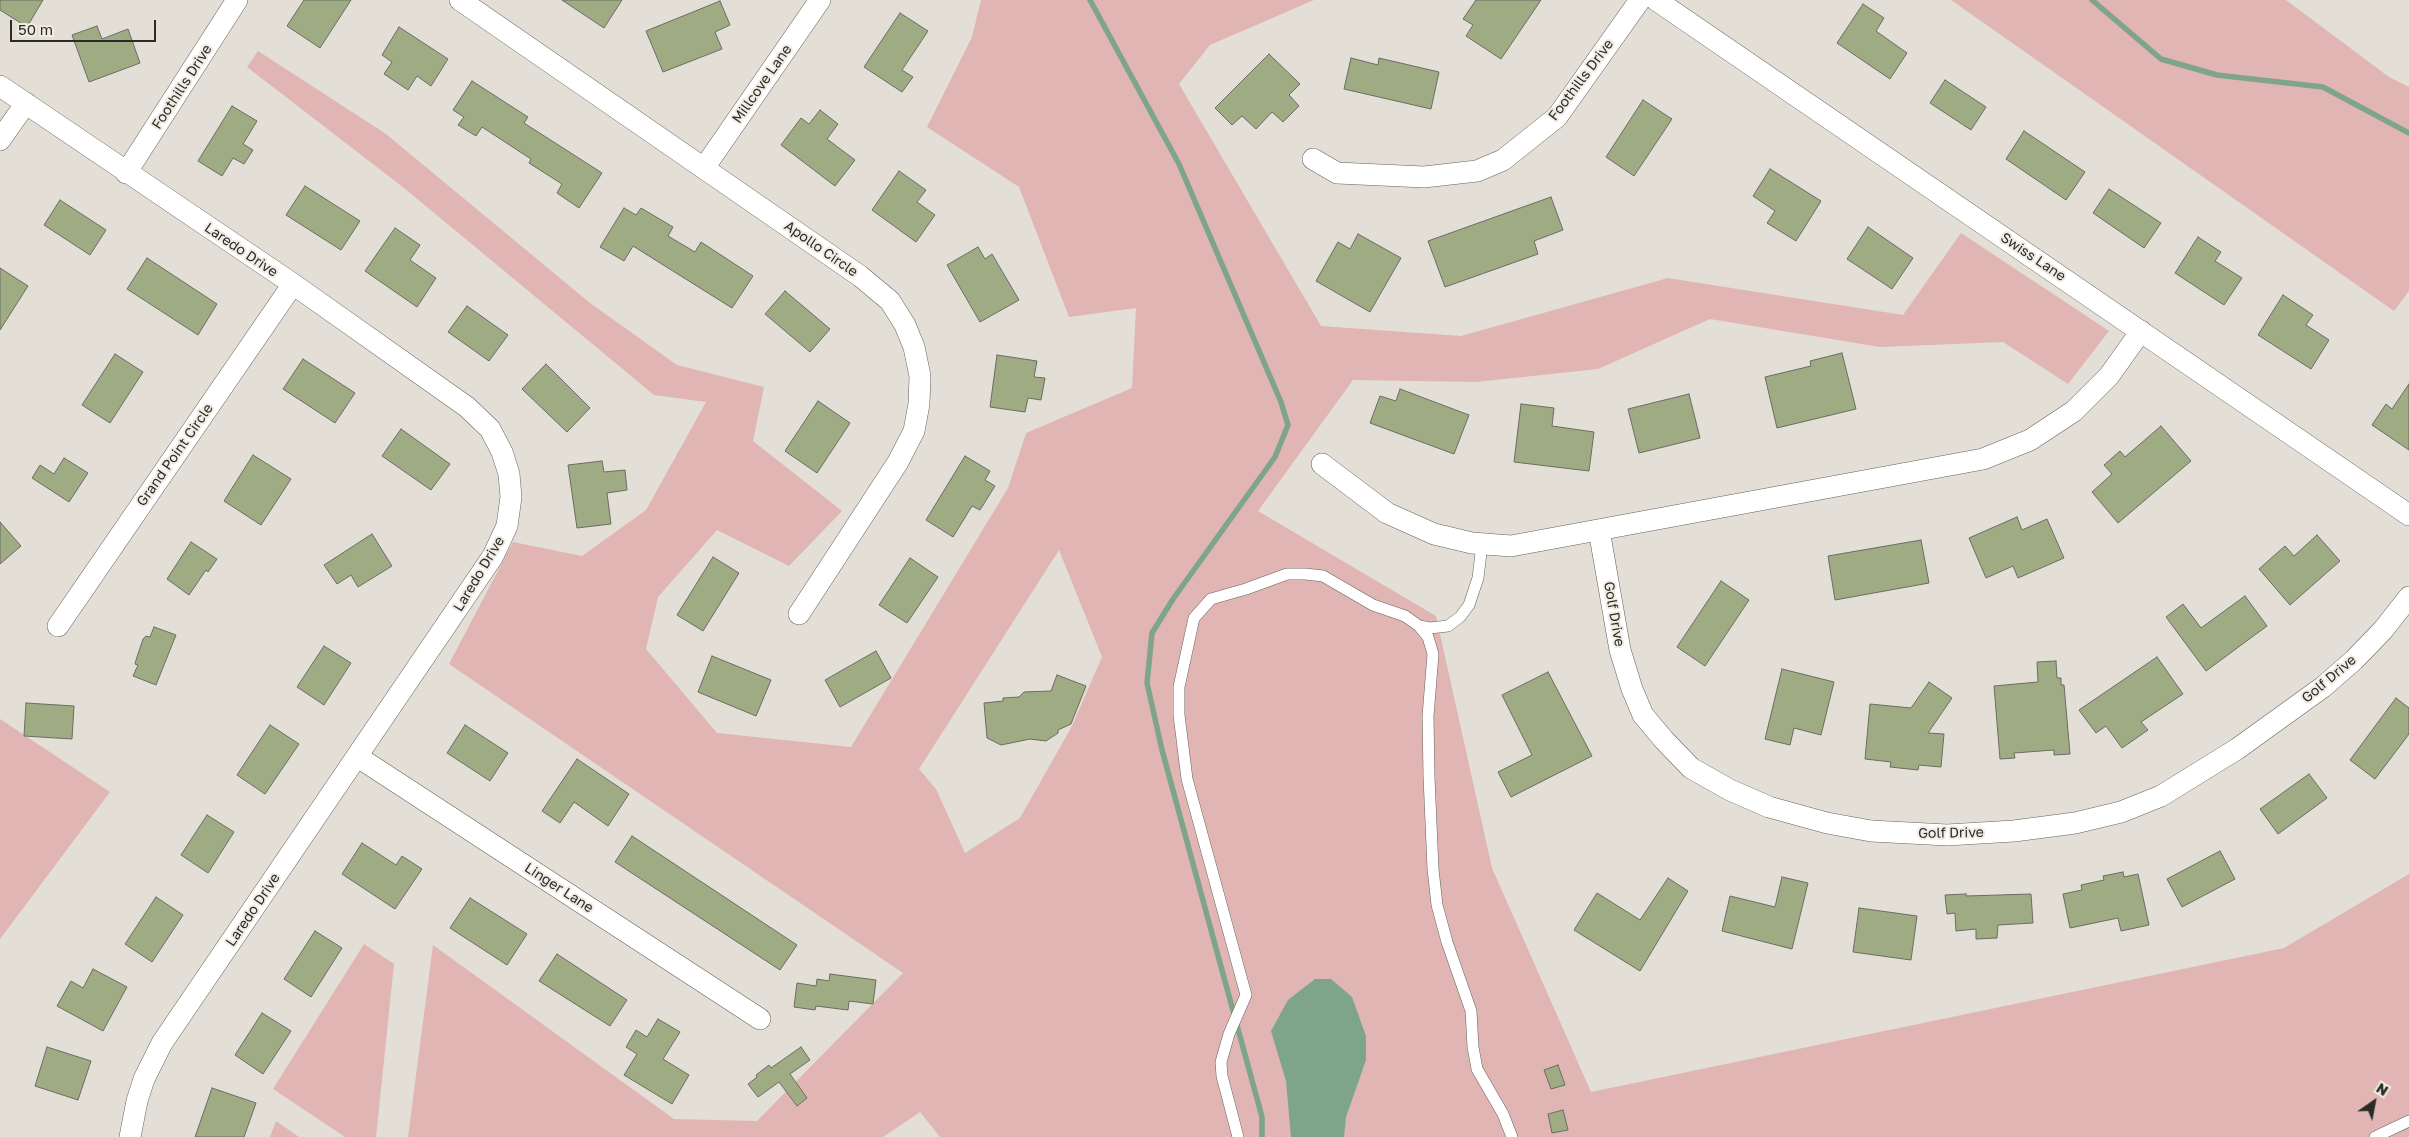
<!DOCTYPE html>
<style>
body{margin:0}
#map{position:relative;width:2409px;height:1137px;overflow:hidden;background:#e3dfd6;font-family:"Golos Text",sans-serif}
canvas{display:block}
.north{position:absolute;left:2349px;top:1077px;width:50px;height:50px;-webkit-text-stroke:4px #f0ece4;paint-order:stroke;rotate:33deg;font-size:14px;font-weight:700;line-height:20px;text-align:center;color:#2b2a26}
.north::after{content:'';display:block;margin:auto;width:18px;height:22px;background:#2b2a26;clip-path:polygon(50% 0,100% 100%,50% 72%,0 100%)}
.scale{position:absolute;left:10px;top:20px;width:146px;height:22px;box-sizing:border-box;border:2px solid #2b2a26;border-top:0;padding-left:6px;font-size:15px;line-height:18px;white-space:nowrap;color:#2b2a26;-webkit-text-stroke:4px #f0ece4;paint-order:stroke}
</style>
<div id="map">
<canvas width="2409" height="1137"></canvas>
<div class="north">N</div>
<div class="scale">50 m</div>
</div>
<script>
const context = document.querySelector('canvas').getContext('2d');
context.lineJoin = 'round';
function fillPath(path, color) {
  context.fillStyle = color;
  context.fill(path, 'evenodd');
}
function shape(rows) {
  const path = new Path2D();
  for (const r of rows) {
    path.moveTo(r[0], r[1]);
    for (let i = 2; i < r.length; i += 2) path.lineTo(r[i], r[i + 1]);
  }
  return path;
}
function stroke(path, color, width, dash) {
  context.strokeStyle = color;
  context.lineWidth = width;
  context.lineCap = dash ? 'butt' : 'round';
  context.setLineDash(dash || []);
  context.stroke(path);
}
function label(font, color, halo, rows, align = 'center') {
  context.font = font + ' "Golos Text",sans-serif';
  context.lineWidth = 4;
  context.setLineDash([]);
  context.textBaseline = 'middle';
  context.strokeStyle = halo;
  context.fillStyle = color;
  for (const [text, x, y, turn = 0] of rows) {
    context.save();
    context.translate(x, y);
    context.rotate((+turn || 0) * Math.PI / 180);
    context.textAlign = isNaN(turn) ? turn : align;
    if (halo) context.strokeText(text, 0, 0);
    context.fillText(text, 0, 0);
    context.restore();
  }
}
fillPath(shape([
 [981,0,1314,0,1210,45,1179,84,1321,326,1461,336,1668,278,1903,315,1961,233,2109,331,2068,384,2003,342,1880,347,1710,319,1598,369,1476,382,1353,380,1258,511,1436,616,1492,868,1591,1092,2284,948,2409,874,2409,1137,940,1137,920,1112,883,1137,408,1137,433,945,674,1119,757,1121,903,973,449,664,513,542,582,556,646,510,706,402,654,395,404,188,247,67,258,51,386,134,590,303,677,365,764,387,753,441,842,511,789,566,717,530,658,597,646,649,717,733,851,747,1008,488,1026,433,1132,388,1136,308,1069,317,1019,187,927,127,972,37],
 [1059,550,1102,657,1072,726,1020,818,965,853,936,789,919,769],
 [1951,0,2286,0,2389,77,2409,87,2409,291,2394,311],
 [0,719,110,792,0,939],
 [364,944,394,964,376,1137,345,1137,273,1089],
 [276,1121,299,1137,270,1137]
]), '#e0b5b4');
fillPath(shape([
 [1315,979,1331,979,1352,997,1366,1036,1366,1060,1346,1117,1344,1137,1291,1137,1286,1081,1271,1031,1288,1000]
]), '#7ea48a');
stroke(shape([
 [1090,0,1179,164,1281,402,1288,425,1275,457,1173,599,1152,633,1147,683,1162,750,1262,1117,1262,1137],
 [2092,0,2161,59,2217,75,2323,87,2409,133]
]), '#7ea48a', 5.5);
const building = shape([
 [0,0,43,0,27,27,0,10,0,0],
 [304,0,351,0,320,48,287,26,304,0],
 [562,0,622,0,604,28,562,0],
 [1476,0,1541,0,1501,59,1466,36,1473,25,1463,19,1476,0],
 [720,1,730,25,715,32,722,49,663,72,646,31,720,1],
 [1863,4,1884,18,1876,31,1907,53,1890,79,1837,43,1863,4],
 [900,13,928,31,902,70,913,77,902,92,864,67,900,13],
 [97,26,102,39,128,29,140,63,89,82,72,35,97,26],
 [399,27,448,59,431,86,417,76,408,90,384,74,392,62,382,55,399,27],
 [1269,54,1300,84,1289,95,1299,106,1283,122,1272,112,1256,129,1242,116,1232,125,1215,108,1269,54],
 [1351,58,1378,65,1379,58,1439,72,1431,109,1344,89,1351,58],
 [1945,80,1986,107,1971,130,1930,103,1945,80],
 [472,81,528,117,524,123,602,173,579,208,557,193,562,184,529,163,531,159,482,127,476,136,458,125,464,117,453,110,472,81],
 [1643,100,1672,119,1634,176,1606,157,1643,100],
 [232,106,257,121,243,144,253,150,244,164,233,158,222,176,198,161,232,106],
 [820,110,838,124,827,139,855,160,835,186,781,145,801,118,809,124,820,110],
 [2024,131,2085,172,2066,200,2006,159,2024,131],
 [1770,169,1821,201,1796,241,1767,223,1775,211,1753,196,1770,169],
 [899,171,926,190,917,202,935,215,916,242,872,210,899,171],
 [305,186,360,221,341,250,286,215,305,186],
 [2109,189,2161,223,2144,248,2093,213,2109,189],
 [1551,197,1563,230,1534,241,1538,254,1445,287,1428,241,1551,197],
 [60,200,106,230,90,255,44,225,60,200],
 [624,208,636,215,641,208,673,227,668,236,695,252,701,242,753,276,732,308,633,246,624,261,600,247,624,208],
 [1868,227,1913,258,1892,289,1847,259,1868,227],
 [395,228,420,245,410,260,436,278,417,307,365,271,395,228],
 [1358,234,1401,258,1370,312,1316,281,1338,242,1350,249,1358,234],
 [2198,237,2221,252,2215,261,2242,278,2224,305,2175,273,2198,237],
 [978,247,985,259,992,254,1019,300,980,322,947,265,978,247],
 [147,258,217,304,198,335,127,289,147,258],
 [0,268,28,286,0,330,0,268],
 [785,291,830,329,810,352,765,314,785,291],
 [2283,295,2313,315,2306,325,2329,340,2311,369,2258,335,2283,295],
 [467,306,508,335,489,361,448,332,467,306],
 [1842,353,1856,409,1777,428,1765,377,1811,366,1810,361,1842,353],
 [115,354,143,372,110,423,82,405,115,354],
 [997,355,1037,361,1034,377,1045,378,1041,400,1028,398,1025,412,990,407,997,355],
 [303,359,355,393,335,423,283,389,303,359],
 [546,364,590,408,567,432,522,389,546,364],
 [2409,384,2409,450,2372,425,2386,404,2392,409,2409,384],
 [1400,389,1469,415,1454,454,1370,423,1380,396,1396,401,1400,389],
 [1689,394,1700,438,1639,453,1628,409,1689,394],
 [818,401,850,423,817,473,785,451,818,401],
 [1521,404,1554,408,1552,426,1594,432,1589,471,1514,462,1521,404],
 [2161,426,2191,461,2118,523,2092,492,2112,474,2104,465,2120,451,2125,457,2161,426],
 [401,429,450,464,431,490,382,456,401,429],
 [253,455,291,479,261,525,224,501,253,455],
 [965,456,990,471,985,480,995,486,980,510,972,506,953,537,926,520,965,456],
 [64,458,88,473,69,502,32,478,40,465,54,474,64,458],
 [602,461,604,472,625,470,627,490,607,493,611,524,577,528,568,465,602,461],
 [2017,517,2022,530,2047,519,2064,558,2018,578,2013,566,1986,578,1969,538,2017,517],
 [0,522,21,546,0,564,0,522],
 [372,534,392,566,358,587,351,575,337,584,324,565,372,534],
 [2317,535,2340,561,2290,605,2259,569,2285,546,2294,556,2317,535],
 [1921,540,1929,583,1835,600,1828,556,1921,540],
 [191,542,217,559,208,572,206,570,189,595,167,579,191,542],
 [713,557,739,573,703,631,677,615,713,557],
 [910,558,938,577,907,623,879,605,910,558],
 [1721,581,1749,600,1705,666,1677,647,1721,581],
 [2245,596,2267,626,2206,671,2166,617,2183,604,2201,628,2245,596],
 [154,627,176,635,156,685,133,676,138,665,135,664,136,660,143,639,146,636,150,637,154,627],
 [324,646,351,663,324,705,297,687,324,646],
 [876,651,891,678,840,707,825,680,876,651],
 [712,656,771,680,756,716,698,692,712,656],
 [2157,657,2183,694,2141,722,2148,730,2122,748,2106,726,2096,733,2079,710,2157,657],
 [2056,661,2057,678,2061,678,2061,685,2064,685,2070,754,2054,755,2054,750,2014,753,2015,758,2000,759,1994,686,2038,682,2037,662,2056,661],
 [1782,669,1834,682,1821,735,1794,728,1790,745,1765,739,1782,669],
 [1548,672,1592,756,1511,797,1498,772,1532,755,1502,695,1548,672],
 [1057,675,1086,686,1071,724,1058,730,1058,733,1046,741,1030,739,1001,745,987,738,984,703,1003,701,1003,698,1019,697,1024,692,1051,691,1057,675],
 [1929,682,1952,698,1928,733,1944,734,1941,767,1919,765,1918,770,1890,767,1891,762,1865,759,1870,704,1911,708,1929,682],
 [2396,698,2409,708,2409,734,2375,779,2350,760,2396,698],
 [26,703,74,706,72,739,24,736,26,703],
 [270,725,299,744,265,794,237,775,270,725],
 [465,725,508,753,490,781,447,753,465,725],
 [577,759,629,794,608,826,574,802,560,823,542,811,577,759],
 [2309,774,2327,798,2278,834,2260,809,2309,774],
 [207,815,234,832,208,873,181,855,207,815],
 [632,836,797,945,780,970,615,862,632,836],
 [362,843,396,865,402,856,422,869,395,909,342,874,362,843],
 [2220,851,2235,879,2182,907,2167,879,2220,851],
 [2123,872,2124,877,2138,874,2149,925,2121,931,2118,918,2070,928,2063,894,2082,890,2081,885,2104,880,2103,876,2123,872],
 [1782,877,1808,883,1792,949,1722,931,1730,896,1775,907,1782,877],
 [1668,878,1688,891,1640,971,1574,930,1597,893,1640,920,1668,878],
 [1966,894,1966,896,2031,894,2033,923,1998,925,1997,938,1976,939,1976,929,1956,931,1955,913,1947,914,1945,895,1966,894],
 [156,897,183,915,152,962,125,944,156,897],
 [470,898,527,934,507,965,450,928,470,898],
 [1859,908,1917,916,1911,960,1853,952,1859,908],
 [315,931,342,948,311,997,284,979,315,931],
 [557,954,627,1000,610,1026,539,981,557,954],
 [93,969,127,987,103,1031,57,1006,71,981,83,988,93,969],
 [830,974,876,980,873,1004,849,1001,848,1010,816,1006,815,1010,794,1007,797,983,816,986,817,979,829,981,830,974],
 [262,1013,291,1031,263,1074,235,1055,262,1013],
 [658,1019,680,1032,663,1059,689,1075,672,1104,624,1075,637,1054,626,1047,636,1030,647,1037,658,1019],
 [47,1047,91,1061,78,1100,35,1086,47,1047],
 [801,1047,810,1060,790,1074,807,1098,797,1106,779,1082,758,1097,748,1084,757,1077,756,1075,769,1065,771,1068,801,1047],
 [1558,1065,1565,1085,1551,1089,1544,1070,1558,1065],
 [212,1088,256,1103,244,1137,195,1137,212,1088],
 [1563,1110,1568,1130,1552,1133,1548,1114,1563,1110]
]);
fillPath(building, '#9fab83');
stroke(building, '#6a6c65', 1);
const lane = shape([
 [1419,626,1430,628,1448,626,1460,617,1469,605,1478,578,1482,544],
 [1238,1137,1222,1076,1221,1062,1229,1034,1246,995,1187,779,1179,715,1179,687,1194,618,1211,599,1246,589,1287,574,1305,574,1323,576,1373,605,1405,616,1419,626,1428,637,1433,654,1428,716,1429,777,1433,869,1437,905,1447,942,1471,1011,1473,1047,1477,1069,1503,1114,1512,1137],
 [2375,1137,2409,1121]
]);
const street = shape([
 [460,0,860,276,890,301,905,325,914,347,920,376,919,404,914,431,898,462,799,614],
 [1656,0,2409,515],
 [0,86,293,284,467,407,490,429,502,452,509,474,511,497,507,526,493,556,162,1043,144,1079,137,1101,130,1137],
 [0,140,26,103],
 [1313,159,1337,173,1424,177,1477,171,1503,160,1557,117,1640,0],
 [704,168,820,0],
 [126,173,237,0],
 [1322,464,1387,513,1434,534,1472,543,1511,546,1983,459,2030,440,2074,411,2109,376,2141,331],
 [1599,530,1620,650,1632,689,1643,715,1664,740,1691,768,1730,790,1769,807,1827,823,1871,831,1947,835,2014,831,2075,823,2121,812,2161,796,2237,749,2323,687,2354,660,2383,630,2409,597],
 [58,626,293,284],
 [358,757,760,1019]
]);
stroke(lane, '#65625a', 12);
stroke(street, '#65625a', 22);
stroke(lane, '#fff', 11);
stroke(street, '#fff', 21);
label('14px', '#2b2a26', '#f0ece4', [
 ["Foothills Drive",1581,80,-53],
 ["Millcove Lane",762,84,-55],
 ["Foothills Drive",182,87,-57],
 ["Apollo Circle",821,249,35],
 ["Laredo Drive",241,250,34],
 ["Swiss Lane",2033,257,34],
 ["Grand Point Circle",175,455,-55],
 ["Laredo Drive",479,574,-59],
 ["Golf Drive",1614,614,80],
 ["Golf Drive",2329,679,-40],
 ["Golf Drive",1951,833,-1],
 ["Linger Lane",559,888,33],
 ["Laredo Drive",253,910,-56]
]);
</script>
